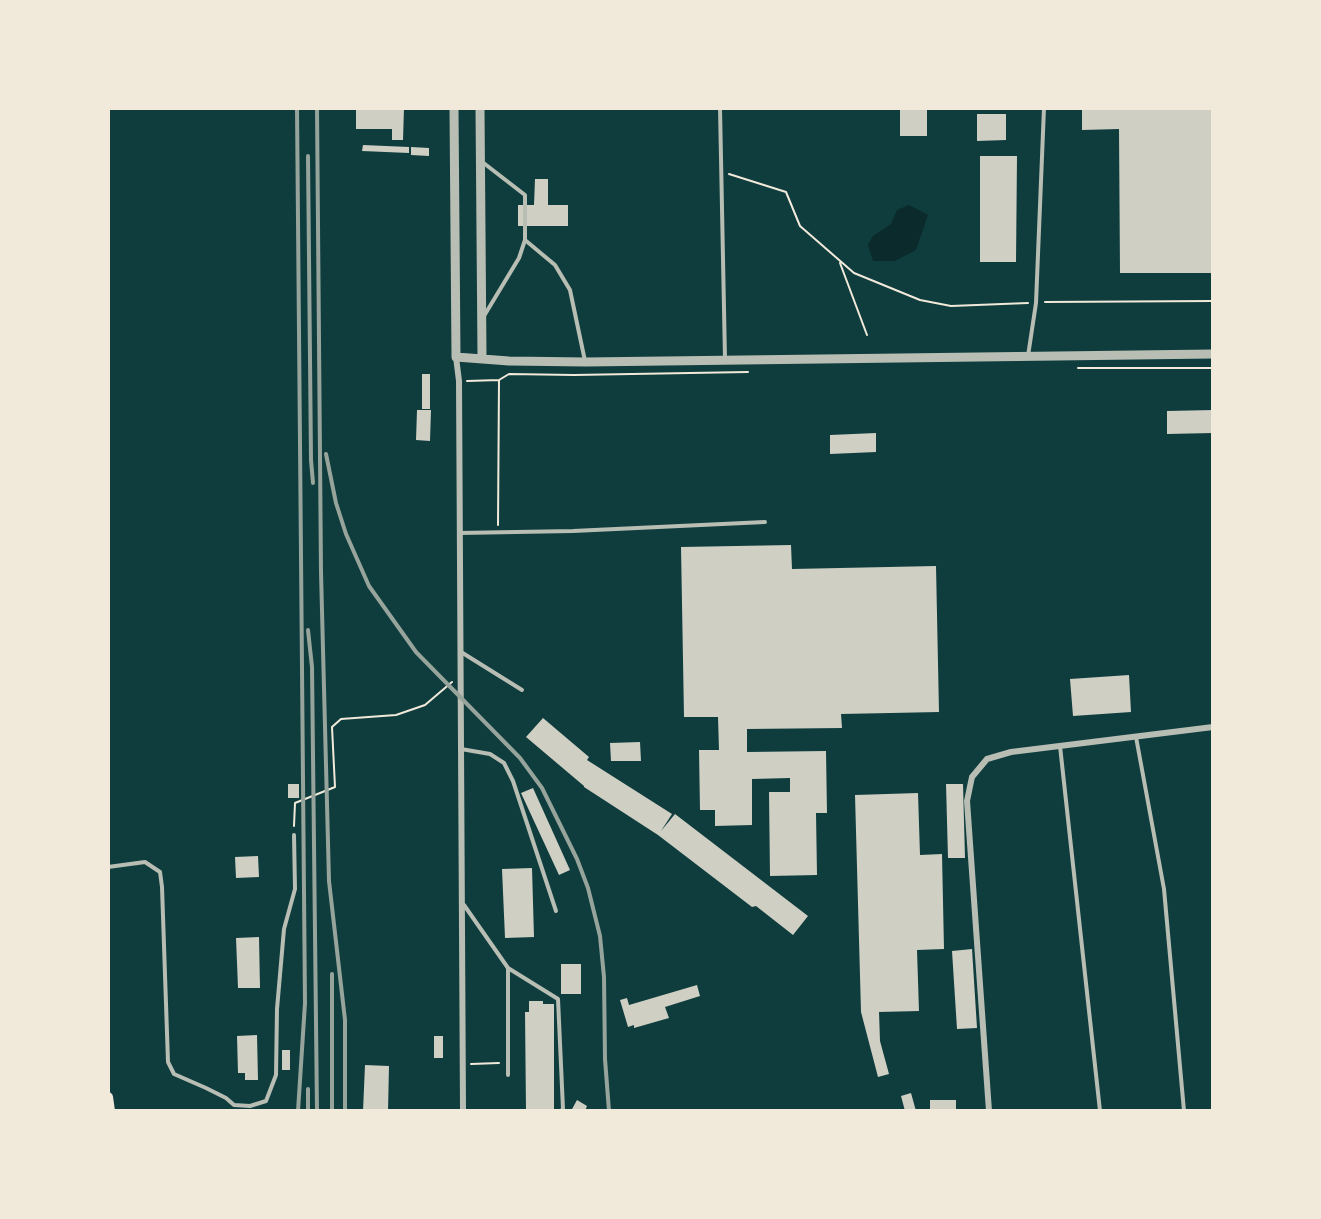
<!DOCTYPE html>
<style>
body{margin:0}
#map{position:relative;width:1321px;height:1219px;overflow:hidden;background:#0f3d3e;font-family:"Open Sans",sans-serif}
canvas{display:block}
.frame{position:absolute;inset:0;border:110px solid #f1e9da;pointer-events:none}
</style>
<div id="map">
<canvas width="1321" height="1219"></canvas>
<div class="frame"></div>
</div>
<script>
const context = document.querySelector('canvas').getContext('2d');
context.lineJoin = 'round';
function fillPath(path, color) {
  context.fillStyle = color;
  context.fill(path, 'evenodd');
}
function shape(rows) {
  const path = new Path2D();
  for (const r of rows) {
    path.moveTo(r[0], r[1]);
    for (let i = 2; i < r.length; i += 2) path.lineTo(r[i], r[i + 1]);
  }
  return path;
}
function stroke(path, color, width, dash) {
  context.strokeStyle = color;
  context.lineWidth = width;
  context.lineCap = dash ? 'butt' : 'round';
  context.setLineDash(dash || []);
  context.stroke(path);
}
fillPath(shape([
 [909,205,928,215,916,250,895,261,873,261,868,245,873,236,891,224,897,210]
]), '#0a2a2b');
fillPath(shape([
 [356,108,404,108,403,140,392,140,392,129,356,129],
 [900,108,927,108,927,136,900,136],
 [1082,108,1213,108,1213,273,1120,273,1119,129,1082,130],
 [977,114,1006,114,1006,140,977,141],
 [363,145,409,147,409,153,362,151],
 [411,147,429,148,429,156,411,155],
 [980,156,1017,156,1016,262,980,262],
 [535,179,548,179,548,205,568,205,568,226,518,226,518,205,534,205],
 [422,374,430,374,430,409,422,409],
 [417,410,431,410,430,441,416,440],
 [1213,410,1213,433,1167,434,1167,411],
 [876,433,876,452,830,454,830,435],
 [791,545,792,569,936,566,939,712,841,714,842,728,747,729,747,752,826,751,827,813,816,813,817,875,770,876,769,792,790,792,790,778,752,779,752,825,715,826,715,810,700,810,699,750,719,750,718,717,684,717,681,547],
 [1129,675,1131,712,1073,716,1070,679],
 [543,718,589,757,587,760,672,814,661,831,675,814,808,916,793,935,756,906,752,907,658,835,584,787,584,786,526,737],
 [640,742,641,761,611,761,610,743],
 [288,784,299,784,299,798,288,798],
 [946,784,963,784,965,858,948,858],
 [533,788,570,870,559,875,521,793],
 [918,793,920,855,942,854,944,949,917,950,919,1011,879,1012,880,1041,889,1074,878,1077,861,1012,855,795],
 [258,856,259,877,236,878,235,857],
 [532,868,534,937,505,938,502,869],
 [259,937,260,988,238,988,236,938],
 [972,949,977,1028,957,1029,952,951],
 [561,964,581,964,581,994,561,994],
 [697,985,700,996,665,1007,669,1018,634,1028,634,1025,628,1027,620,1000,627,998,629,1005],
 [529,1001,543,1001,543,1004,554,1004,554,1111,526,1111,525,1012,529,1012],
 [257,1035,258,1080,245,1080,245,1073,238,1073,237,1036],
 [434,1036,443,1036,443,1058,434,1058],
 [282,1050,290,1050,290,1070,282,1070],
 [365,1065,389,1066,388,1111,363,1111],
 [911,1093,916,1111,905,1111,901,1096],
 [577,1100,587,1106,585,1111,571,1111],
 [930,1100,956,1100,956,1111,930,1111]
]), '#cfcfc3');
stroke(shape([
 [729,174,786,192,800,226,854,273,920,300,951,306,1028,303],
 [840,263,867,335],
 [1045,302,1213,301],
 [1078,368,1213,368],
 [467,381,499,380,509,374,574,375,748,372],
 [498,525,499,380],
 [294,826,295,803,335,787,332,727,341,719,396,715,425,705,452,682],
 [471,1064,499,1063]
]), '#f1e9da', 2);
stroke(shape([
 [720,108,725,359],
 [481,161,525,195,525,240,555,265,570,290,585,361],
 [484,316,519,258,525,240],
 [1028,356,1036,303,1044,108],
 [459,533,573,531,765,522],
 [461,652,522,690],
 [1136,737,1164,889,1184,1111],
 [1060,746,1100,1111],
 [461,749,490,754,504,763,513,781,556,911],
 [108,867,145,862,160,872,162,887,168,1062,174,1074,206,1088,226,1098,234,1105,250,1106,266,1101,276,1075,277,1009,284,929,295,889,294,835],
 [464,905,508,968,558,999,563,1109,561,1111],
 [508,968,508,1075]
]), '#b8beb3', 4);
stroke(shape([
 [456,357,459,381,463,1111],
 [989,1111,967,801,972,777,987,759,1011,752,1213,727]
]), '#b8beb3', 6);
stroke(shape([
 [454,108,456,357,509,361,586,362,1213,354],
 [480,108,482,357]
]), '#b8beb3', 9);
stroke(shape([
 [108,1097,110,1111]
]), '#f1e9da', 10);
stroke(shape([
 [297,108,305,1003,298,1111],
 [317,108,321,572,329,881,345,1020,345,1111],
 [308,156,311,460,313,483],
 [326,454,336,503,346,534,369,586,416,652,520,758,542,788,577,859,588,888,600,936,604,977,605,1059,609,1111],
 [308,630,312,667,317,1111],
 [332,974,332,1111],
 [308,1111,308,1089]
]), '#97a49c', 4);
</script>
